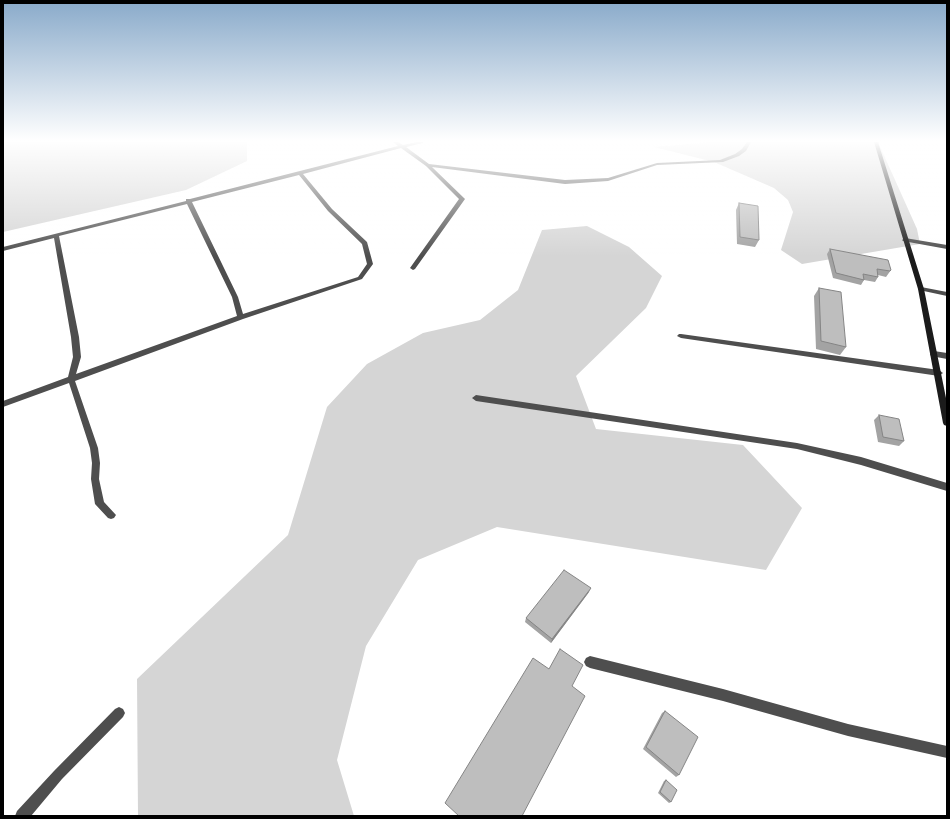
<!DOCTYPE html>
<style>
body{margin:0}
#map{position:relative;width:950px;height:819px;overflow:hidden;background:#fff;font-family:Poppins,sans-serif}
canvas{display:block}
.frame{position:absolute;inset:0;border:4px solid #000;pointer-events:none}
</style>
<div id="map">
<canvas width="950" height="819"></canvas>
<div class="frame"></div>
</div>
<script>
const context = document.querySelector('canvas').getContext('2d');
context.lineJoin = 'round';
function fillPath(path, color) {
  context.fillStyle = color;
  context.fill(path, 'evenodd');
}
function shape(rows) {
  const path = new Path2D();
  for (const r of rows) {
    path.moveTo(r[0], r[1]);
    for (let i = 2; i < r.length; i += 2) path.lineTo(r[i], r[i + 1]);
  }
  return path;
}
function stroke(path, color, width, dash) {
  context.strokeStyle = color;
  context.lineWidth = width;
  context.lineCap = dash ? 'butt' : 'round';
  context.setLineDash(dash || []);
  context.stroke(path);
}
fillPath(shape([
 [3,142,249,142,247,143,247,161,186,190,3,232],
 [711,142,878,142,917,229,920,244,802,264,781,250,793,212,788,200,774,188,714,162,654,147],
 [587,226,629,247,662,276,646,308,576,376,596,429,743,445,802,508,766,570,497,527,418,560,366,646,337,760,354,816,138,816,137,679,288,535,327,407,367,364,423,333,480,320,518,290,542,230]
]), '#d5d5d5');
fillPath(shape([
 [393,142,398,142,403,145,417,142,423,142,423,143,406,147,429,164,565,180,608,178,657,163,720,160,735,154,742,149,747,142,751,142,746,151,739,156,723,162,657,165,608,181,565,184,432,167,465,199,415,269,413,270,410,268,459,199,426,166,401,148,303,174,332,209,367,242,373,264,362,279,243,319,75,381,98,448,100,463,99,479,104,502,116,515,114,518,111,519,108,518,95,504,91,479,92,463,90,448,69,383,3,407,3,401,68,377,73,357,71,337,54,238,3,251,3,247,186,201,186,199,190,199,398,146,393,142],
 [299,175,328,211,362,244,367,264,358,277,243,314,238,297,192,202,299,175],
 [187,204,232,297,237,316,76,374,81,357,79,337,59,236,187,204],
 [905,238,947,245,947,249,903,241,902,240,905,238],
 [921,287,947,292,947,296,919,290,918,289,921,287],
 [679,334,681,334,939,370,943,373,939,376,681,338,677,336,679,334],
 [934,351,947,353,947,359,931,356,930,354,934,351],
 [476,395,797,443,861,457,947,483,947,491,861,465,797,449,476,401,472,398,476,395],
 [590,656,723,689,848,724,947,746,947,758,848,736,723,701,590,668,586,666,584,662,586,658,590,656],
 [119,707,123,709,125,713,123,717,62,779,31,816,15,816,17,811,54,771,115,709,119,707]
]), '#4e4e4e');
fillPath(shape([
 [874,142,878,142,924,289,947,403,947,426,944,425,943,423,918,289,874,142]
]), '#1b1b1b');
fillPath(shape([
 [739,203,759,240,755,247,737,244,736,210],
 [830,249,891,270,886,277,878,275,878,277,875,282,864,280,861,285,833,278,827,254],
 [819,288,846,347,840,355,816,349,814,296],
 [879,415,904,441,899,446,878,442,874,420],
 [589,592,551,643,525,622,526,618],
 [665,711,679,775,676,777,643,749,662,713],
 [666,780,671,802,669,803,658,793,664,781]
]), '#a3a3a3');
fillPath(shape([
 [591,588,589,592,551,643,552,639]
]), '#858585');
const building = shape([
 [739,203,758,206,759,240,740,237,739,203],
 [830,249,888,260,891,270,890,271,877,269,878,277,863,274,864,280,836,273,830,249],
 [819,288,841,292,846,347,821,341,819,288],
 [879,415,899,419,904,441,883,437,879,415],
 [564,570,591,588,552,639,526,618,564,570],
 [560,649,583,665,572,686,585,696,522,816,459,816,445,803,533,658,549,669,560,649],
 [665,711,698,737,679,775,646,747,665,711],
 [666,780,677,790,671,802,660,792,666,780]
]);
fillPath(building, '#bebebe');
stroke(building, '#858585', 1);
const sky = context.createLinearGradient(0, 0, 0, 256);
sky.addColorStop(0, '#89aaca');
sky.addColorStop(0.55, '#fff');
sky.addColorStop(1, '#ffffff00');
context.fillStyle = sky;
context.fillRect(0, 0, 950, 256);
</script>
